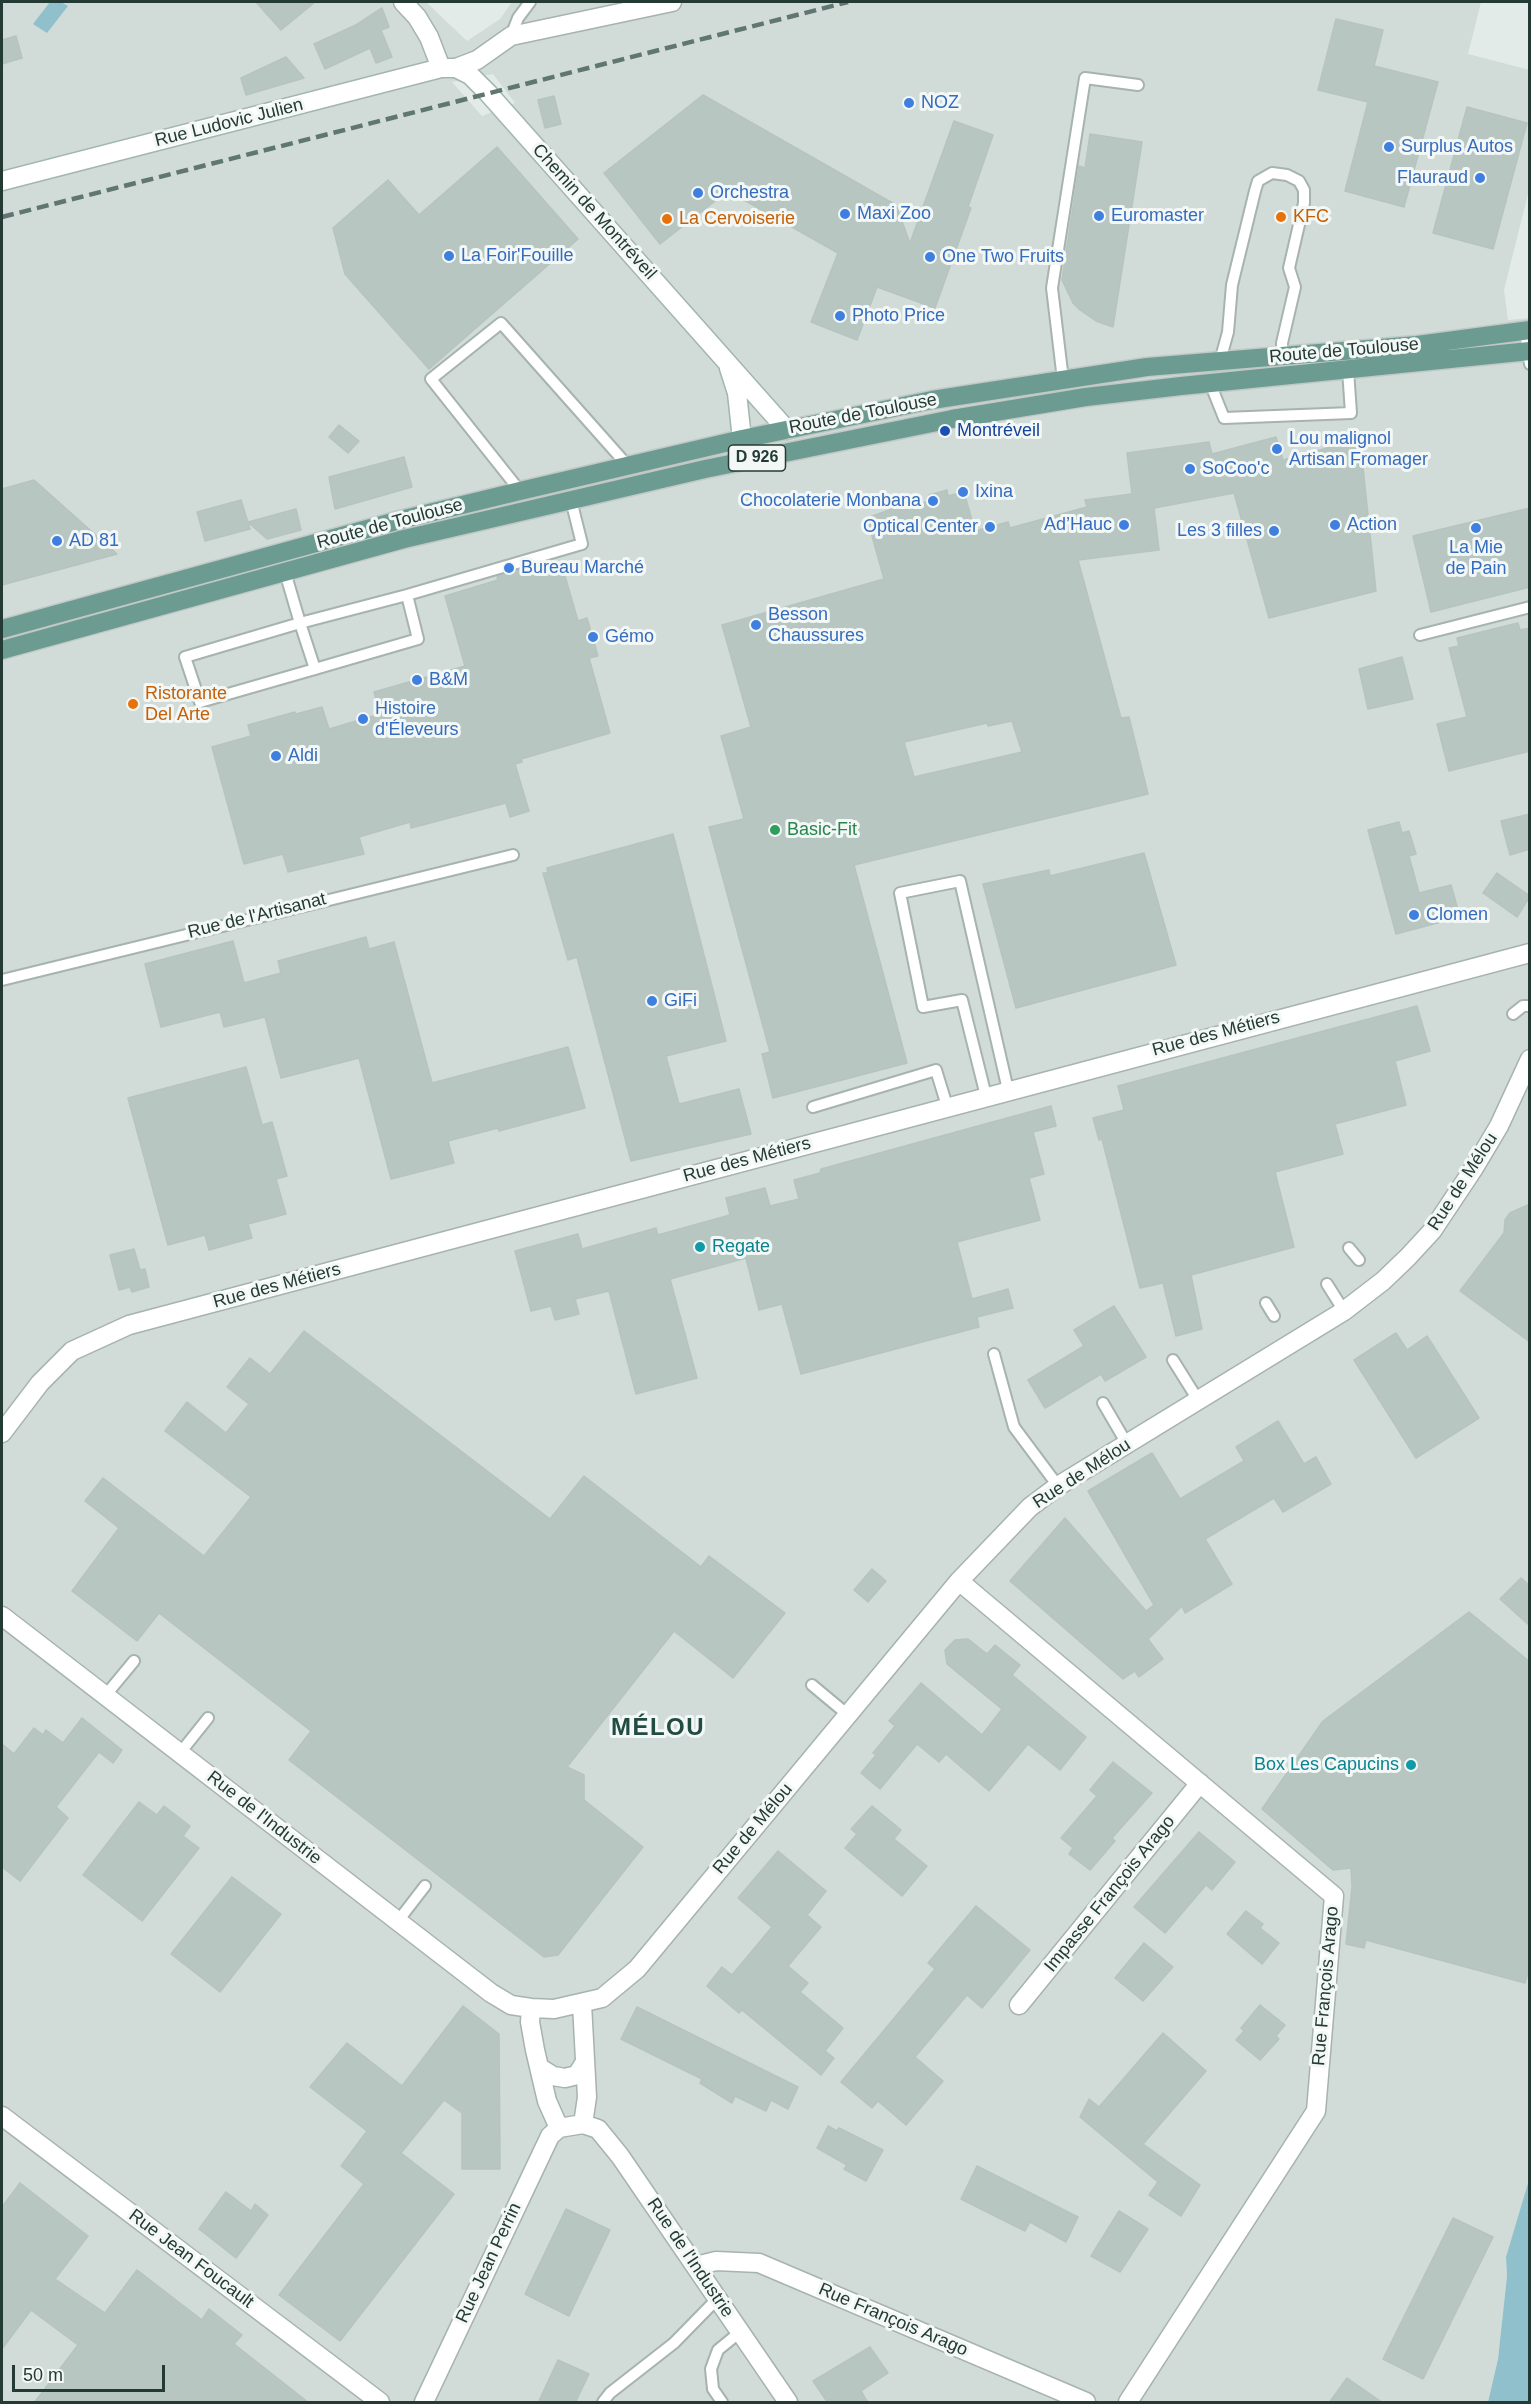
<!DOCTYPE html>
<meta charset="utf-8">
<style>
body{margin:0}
#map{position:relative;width:1531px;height:2404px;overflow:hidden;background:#e3ebe8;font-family:Helvetica,sans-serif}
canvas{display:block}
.frame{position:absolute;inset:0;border:3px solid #243b35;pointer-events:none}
.scale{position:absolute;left:12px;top:2365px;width:153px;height:27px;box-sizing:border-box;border:3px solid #243b35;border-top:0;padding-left:8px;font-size:18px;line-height:21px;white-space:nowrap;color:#243b35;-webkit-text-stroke:4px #f3f8f6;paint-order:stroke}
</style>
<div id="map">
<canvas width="1531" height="2404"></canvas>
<div class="frame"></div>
<div class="scale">50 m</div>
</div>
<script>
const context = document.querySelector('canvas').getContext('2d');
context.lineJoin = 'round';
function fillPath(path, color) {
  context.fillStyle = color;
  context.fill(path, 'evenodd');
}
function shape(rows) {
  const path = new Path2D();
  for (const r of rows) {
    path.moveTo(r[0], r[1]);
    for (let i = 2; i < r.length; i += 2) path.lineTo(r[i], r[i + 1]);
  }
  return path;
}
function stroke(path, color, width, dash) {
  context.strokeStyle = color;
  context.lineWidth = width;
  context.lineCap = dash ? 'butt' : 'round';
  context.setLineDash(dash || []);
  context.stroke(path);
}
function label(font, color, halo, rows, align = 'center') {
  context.font = font + ' Helvetica,sans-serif';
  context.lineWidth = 6;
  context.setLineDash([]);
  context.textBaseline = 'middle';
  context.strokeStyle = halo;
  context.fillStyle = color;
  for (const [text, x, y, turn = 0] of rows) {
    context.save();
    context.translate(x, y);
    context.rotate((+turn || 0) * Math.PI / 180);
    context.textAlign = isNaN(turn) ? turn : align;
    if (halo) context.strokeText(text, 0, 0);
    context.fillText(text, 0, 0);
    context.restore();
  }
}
fillPath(shape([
 [2,2,426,2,467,41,500,19,512,2,1481,2,1468,54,1530,70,1529,190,1504,290,1508,320,1530,318,1530,2180,1506,2257,1507,2276,1498,2359,1488,2402,2,2402],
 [493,74,515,103,482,116,452,82]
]), '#d1dbd7');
fillPath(shape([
 [50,2,61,2,68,6,47,33,33,24],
 [1529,2180,1529,2402,1488,2402,1498,2359,1507,2276,1506,2257]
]), '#90c0cb');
const building = shape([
 [256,2,315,2,281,30,256,2],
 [382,8,389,27,381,30,392,57,376,63,370,48,325,69,314,44,356,25,382,8],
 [1336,19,1383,30,1374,66,1438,82,1404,207,1345,191,1368,102,1318,90,1336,19],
 [16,36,22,58,2,64,2,40,16,36],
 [286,57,304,78,246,95,241,78,286,57],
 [703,95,896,205,910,243,954,121,993,135,968,207,971,208,935,308,877,287,857,340,811,322,838,253,728,191,660,244,604,173,703,95],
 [554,96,561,124,545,128,538,100,554,96],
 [1467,107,1527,123,1493,249,1433,233,1467,107],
 [1090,134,1142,142,1113,327,1096,321,1080,310,1073,303,1062,280,1079,166,1085,168,1090,134],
 [497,147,578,239,429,369,345,274,333,228,388,180,419,215,497,147],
 [339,425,359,441,348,453,329,437,339,425],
 [1276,437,1283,460,1360,439,1376,591,1269,618,1234,493,1154,508,1159,550,1078,560,1121,718,1129,717,1148,794,854,865,907,1063,773,1098,762,1054,770,1052,709,827,744,819,721,736,751,727,722,625,884,579,867,518,900,506,901,509,930,501,929,495,947,490,948,496,964,492,975,531,1008,522,1010,528,1087,507,1085,500,1132,494,1127,453,1209,442,1212,454,1276,437],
 [1012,721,1022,752,914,777,904,742,987,723,988,726,1012,721],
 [404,457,412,487,335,509,329,477,404,457],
 [34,480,117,554,2,585,2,489,34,480],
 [241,500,250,529,205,541,197,512,241,500],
 [1530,508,1530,587,1431,612,1413,536,1530,508],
 [296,509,301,530,267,539,248,522,296,509],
 [561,562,578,621,587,618,598,656,589,658,610,733,521,759,522,762,515,764,529,811,510,817,506,803,411,828,410,822,359,837,364,854,288,872,283,854,244,864,212,747,251,736,248,725,295,712,296,714,322,707,329,729,380,714,374,692,465,666,445,596,498,580,497,577,526,568,527,572,561,562],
 [1518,623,1520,630,1530,628,1530,751,1449,771,1437,724,1467,717,1449,648,1459,646,1457,638,1518,623],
 [1402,657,1413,699,1368,709,1359,669,1402,657],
 [1530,814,1530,849,1510,855,1501,821,1530,814],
 [1399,822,1402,833,1409,831,1416,854,1409,856,1419,893,1451,885,1460,917,1396,934,1368,830,1399,822],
 [673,834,726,1041,666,1056,679,1104,739,1089,751,1134,631,1161,577,957,568,960,543,873,548,873,547,868,673,834],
 [1144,853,1176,965,1016,1008,983,884,1049,870,1050,876,1144,853],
 [1497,873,1530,896,1517,917,1483,893,1497,873],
 [366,937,369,949,394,942,432,1083,568,1047,585,1108,499,1131,498,1128,448,1141,454,1163,391,1179,359,1058,281,1078,265,1017,224,1027,220,1012,161,1027,145,964,233,941,244,983,281,973,278,961,366,937],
 [1417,1006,1430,1051,1395,1061,1406,1105,1335,1124,1343,1154,1275,1172,1294,1247,1191,1275,1202,1329,1176,1336,1163,1283,1140,1288,1102,1139,1099,1140,1093,1118,1124,1110,1118,1086,1417,1006],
 [246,1067,262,1125,272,1122,287,1176,276,1179,286,1214,248,1224,252,1238,209,1250,205,1235,168,1245,128,1098,246,1067],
 [1051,1106,1056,1126,1033,1132,1044,1174,1029,1178,1040,1220,957,1242,972,1299,1008,1289,1013,1308,977,1317,979,1327,801,1374,782,1304,759,1310,746,1258,670,1279,697,1378,636,1394,609,1291,575,1299,579,1314,555,1320,551,1306,531,1311,515,1251,578,1234,582,1249,656,1228,658,1235,730,1215,726,1198,765,1188,770,1206,799,1199,794,1180,820,1173,821,1169,1051,1106],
 [1530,1204,1530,1342,1460,1291,1504,1233,1505,1220,1510,1213,1530,1204],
 [134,1249,140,1270,145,1269,149,1287,132,1292,130,1287,119,1290,110,1255,134,1249],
 [1114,1306,1146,1357,1105,1381,1101,1374,1045,1408,1028,1380,1084,1346,1074,1330,1114,1306],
 [304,1331,550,1519,584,1476,701,1567,709,1556,785,1613,733,1678,674,1631,567,1767,584,1775,584,1800,643,1847,558,1955,544,1957,289,1760,311,1731,159,1613,137,1641,72,1591,119,1528,85,1501,103,1478,204,1556,251,1497,165,1431,187,1402,226,1433,249,1404,227,1387,250,1358,270,1374,304,1331],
 [1396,1333,1407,1350,1427,1336,1479,1418,1416,1458,1354,1360,1396,1333],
 [1278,1421,1304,1464,1316,1457,1331,1484,1283,1512,1274,1498,1205,1539,1232,1584,1185,1613,1182,1606,1148,1639,1163,1659,1139,1677,1135,1671,1123,1679,1010,1581,1065,1518,1146,1611,1154,1605,1088,1491,1152,1453,1180,1499,1244,1461,1236,1447,1278,1421],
 [872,1569,886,1581,868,1602,854,1590,872,1569],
 [1521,1578,1530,1586,1530,1626,1500,1599,1521,1578],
 [1469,1612,1530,1662,1530,1966,1525,1983,1366,1940,1364,1948,1346,1944,1352,1887,1351,1868,1333,1870,1262,1809,1323,1721,1469,1612],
 [968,1639,987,1654,995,1645,1020,1665,1012,1675,1086,1737,1060,1770,1028,1744,989,1791,946,1754,939,1762,917,1744,880,1789,861,1773,876,1755,873,1753,895,1726,889,1721,921,1683,982,1735,1002,1709,947,1664,945,1650,955,1640,968,1639],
 [82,1718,122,1750,113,1763,99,1752,56,1807,68,1818,20,1881,2,1867,2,1744,14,1754,34,1728,43,1735,46,1730,63,1743,82,1718],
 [1113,1762,1152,1793,1112,1838,1115,1841,1090,1870,1069,1854,1073,1848,1061,1838,1097,1796,1090,1790,1113,1762],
 [139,1802,157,1815,164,1806,190,1826,183,1836,199,1848,142,1921,83,1875,139,1802],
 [872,1806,901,1830,894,1839,927,1866,902,1896,845,1848,857,1834,851,1829,872,1806],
 [1199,1832,1235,1862,1212,1890,1206,1885,1165,1933,1134,1907,1199,1832],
 [778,1851,826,1891,807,1915,821,1927,788,1966,808,1983,800,1992,843,2028,825,2051,834,2058,821,2075,742,2010,739,2013,707,1986,722,1967,732,1975,772,1927,738,1898,778,1851],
 [232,1877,281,1914,220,1992,171,1954,232,1877],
 [976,1906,1030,1950,982,2008,967,1995,915,2057,943,2081,906,2125,878,2101,872,2108,841,2082,935,1969,928,1963,976,1906],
 [1246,1911,1263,1924,1260,1928,1279,1943,1262,1964,1227,1934,1246,1911],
 [1144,1943,1173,1967,1143,2001,1115,1978,1144,1943],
 [1260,2005,1285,2025,1276,2036,1279,2039,1260,2060,1236,2040,1244,2031,1241,2028,1260,2005],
 [463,2006,499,2034,500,2169,462,2169,462,2113,444,2100,401,2153,454,2194,340,2341,279,2295,364,2184,341,2166,367,2131,310,2087,347,2043,402,2086,463,2006],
 [637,2007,798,2087,788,2109,771,2100,766,2111,735,2096,732,2103,700,2083,702,2079,621,2039,637,2007],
 [1163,2033,1206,2071,1143,2144,1200,2185,1181,2216,1149,2195,1158,2182,1080,2117,1089,2099,1099,2107,1163,2033],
 [828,2126,837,2131,839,2128,883,2150,866,2181,844,2169,847,2165,817,2148,828,2126],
 [977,2166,1078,2217,1066,2242,1030,2222,1025,2231,961,2199,977,2166],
 [20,2183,88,2236,55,2279,105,2313,137,2270,202,2320,209,2309,242,2335,234,2344,309,2403,34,2403,78,2345,31,2310,2,2349,2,2207,20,2183],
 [226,2192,251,2211,255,2204,268,2215,236,2258,199,2229,226,2192],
 [566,2209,610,2230,569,2316,525,2294,566,2209],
 [1119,2211,1148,2229,1120,2272,1091,2256,1119,2211],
 [1453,2218,1493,2237,1423,2379,1383,2359,1453,2218],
 [870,2347,888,2373,861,2391,868,2403,828,2403,813,2381,870,2347],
 [558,2360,589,2374,575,2403,538,2403,558,2360],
 [1347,2378,1383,2403,1329,2403,1347,2378]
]);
fillPath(building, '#b8c6c1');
stroke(building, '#b6c4bf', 1.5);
const service = shape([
 [511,36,518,18,530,2],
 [1525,331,1530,364],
 [1220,361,1228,332,1232,285,1255,191,1258,181,1272,173,1287,175,1299,181,1304,190,1304,203,1289,268,1295,287,1282,343,1282,356],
 [1063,380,1052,288,1085,78,1138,85],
 [1210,383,1224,418,1351,413,1348,370],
 [520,491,431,379,501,323,628,466],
 [285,572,300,623,315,669,200,702,185,657,300,623,407,595],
 [1420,635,1530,607],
 [315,669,418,639,407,595,582,544,571,500],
 [2,980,513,855],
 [1513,1014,1523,1006,1530,1006],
 [986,1096,962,1000,923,1007,900,893,960,881,1008,1090],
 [813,1107,936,1070,947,1106],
 [1349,1248,1359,1260],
 [1327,1284,1344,1311],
 [1266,1303,1274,1316],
 [994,1354,1014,1427,1058,1486],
 [1173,1360,1198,1400],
 [1103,1403,1127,1444],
 [812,1685,848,1715],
 [105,1696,134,1661],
 [180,1753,208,1718],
 [398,1921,425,1886],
 [603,2402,610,2393,674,2343,717,2299],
 [722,2402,713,2389,711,2369,718,2350,740,2332]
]);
const minor = shape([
 [403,2,417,17,429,37,441,68],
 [456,68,477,60,511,36,672,2],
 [2,1433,40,1383,72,1351,129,1325,1530,953],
 [959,1581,1334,1896,1316,2111,1128,2402],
 [2,1616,491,1993,511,2005,531,2008,554,2009,602,1998,637,1969,959,1581,1030,1507,1058,1486,1344,1311,1383,1281,1408,1257,1432,1231,1474,1168,1499,1126,1530,1059],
 [582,2004,587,2097,583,2124],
 [1019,2005,1200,1783],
 [531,2008,530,2022,535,2050,547,2101,559,2128],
 [540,2068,553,2076,565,2078,577,2075,585,2062],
 [2,2116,380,2402],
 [696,2266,716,2261,759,2263,1086,2402],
 [424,2402,550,2136,559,2128,583,2124,598,2129,620,2156,788,2402]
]);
const secondary = shape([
 [2,181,441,68,456,68,470,75,488,93,787,430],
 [729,368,737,393,742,439]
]);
const primary = shape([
 [2,629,400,520,520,491,742,439,932,400,1147,367,1417,345,1530,330],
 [2,650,404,539,705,469,952,419,1086,397,1181,386,1530,351]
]);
stroke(service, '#a6b3af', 14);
stroke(minor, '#a6b3af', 21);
stroke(secondary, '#a2b6b0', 21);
stroke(primary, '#c2c8c6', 21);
stroke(service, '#fff', 10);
stroke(minor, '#fff', 18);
stroke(secondary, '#fff', 18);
stroke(primary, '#6c9c91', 18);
stroke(shape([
 [2,217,848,2]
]), '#5f7671', 4.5, [12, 6]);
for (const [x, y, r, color] of [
 [909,103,6,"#3f7fe0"],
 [1389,147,6,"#3f7fe0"],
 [1480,178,6,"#3f7fe0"],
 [698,193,6,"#3f7fe0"],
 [845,214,6,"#3f7fe0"],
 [1099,216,6,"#3f7fe0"],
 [1281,217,6,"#e8710a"],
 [667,219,6,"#e8710a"],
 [449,256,6,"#3f7fe0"],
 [930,257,6,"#3f7fe0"],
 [840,316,6,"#3f7fe0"],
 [945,431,6,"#1a4fb4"],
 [1277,449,6,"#3f7fe0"],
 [1190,469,6,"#3f7fe0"],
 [963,492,6,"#3f7fe0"],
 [933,501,6,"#3f7fe0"],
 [1124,525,6,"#3f7fe0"],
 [1335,525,6,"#3f7fe0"],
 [990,527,6,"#3f7fe0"],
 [1476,528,6,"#3f7fe0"],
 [1274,531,6,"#3f7fe0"],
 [57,541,6,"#3f7fe0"],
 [509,568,6,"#3f7fe0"],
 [756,625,6,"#3f7fe0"],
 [593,637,6,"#3f7fe0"],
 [417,680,6,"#3f7fe0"],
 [133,704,6,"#e8710a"],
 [363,719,6,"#3f7fe0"],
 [276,756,6,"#3f7fe0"],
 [775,830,6,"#2e9e5b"],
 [1414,915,6,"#3f7fe0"],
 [652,1001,6,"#3f7fe0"],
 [700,1247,6,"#0f9aa8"],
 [1411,1765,6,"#0f9aa8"]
]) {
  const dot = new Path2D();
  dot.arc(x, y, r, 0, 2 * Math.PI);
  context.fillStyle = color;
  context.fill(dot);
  stroke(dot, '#f3f8f6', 2);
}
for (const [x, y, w] of [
 [757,458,57]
]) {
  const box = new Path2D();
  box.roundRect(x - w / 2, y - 13, w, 26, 4.5);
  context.fillStyle = '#f3f8f6';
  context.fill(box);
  stroke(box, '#243b35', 1.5);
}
label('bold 16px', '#243b35', null, [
 ["D 926",757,458]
]);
label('18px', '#366cbe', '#f3f8f6', [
 ["NOZ",921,103],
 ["Surplus Autos",1401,147],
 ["Flauraud",1468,178,"right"],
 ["Orchestra",710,193],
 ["Maxi Zoo",857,214],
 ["Euromaster",1111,216],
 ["La Foir'Fouille",461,256],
 ["One Two Fruits",942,257],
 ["Photo Price",852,316],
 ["Lou malignol",1289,439],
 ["Artisan Fromager",1289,460],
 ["SoCoo'c",1202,469],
 ["Ixina",975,492],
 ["Chocolaterie Monbana",921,501,"right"],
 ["Ad’Hauc",1112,525,"right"],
 ["Action",1347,525],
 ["Optical Center",978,527,"right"],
 ["Les 3 filles",1262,531,"right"],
 ["AD 81",69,541],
 ["La Mie",1476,548,"center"],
 ["de Pain",1476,569,"center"],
 ["Bureau Marché",521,568],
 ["Besson",768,615],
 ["Chaussures",768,636],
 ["Gémo",605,637],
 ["B&M",429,680],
 ["Histoire",375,709],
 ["d'Éleveurs",375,730],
 ["Aldi",288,756],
 ["Clomen",1426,915],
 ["GiFi",664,1001]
], 'left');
label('18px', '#243b35', '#f3f8f6', [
 ["Rue Ludovic Julien",229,123,-14],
 ["Chemin de Montréveil",594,212,48],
 ["Route de Toulouse",1344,351,-5],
 ["Route de Toulouse",863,414,-11],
 ["Route de Toulouse",390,524,-15],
 ["Rue de l'Artisanat",257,916,-14],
 ["Rue des Métiers",1216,1034,-15],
 ["Rue des Métiers",747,1160,-15],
 ["Rue de Mélou",1463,1182,-57],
 ["Rue des Métiers",277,1286,-15],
 ["Rue de Mélou",1082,1474,-33],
 ["Rue de l'Industrie",264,1818,38],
 ["Rue de Mélou",753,1829,-50],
 ["Impasse François Arago",1110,1894,-51],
 ["Rue François Arago",1326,1986,-85],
 ["Rue de l'Industrie",690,2258,56],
 ["Rue Jean Foucault",191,2259,37],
 ["Rue Jean Perrin",489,2263,-65],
 ["Rue François Arago",893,2320,23]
]);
label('18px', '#c56008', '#f3f8f6', [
 ["KFC",1293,217],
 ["La Cervoiserie",679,219],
 ["Ristorante",145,694],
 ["Del Arte",145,715]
], 'left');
label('18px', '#164399', '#f3f8f6', [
 ["Montréveil",957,431]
], 'left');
label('18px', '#27864d', '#f3f8f6', [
 ["Basic-Fit",787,830]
], 'left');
label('18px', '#0d838f', '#f3f8f6', [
 ["Regate",712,1247],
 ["Box Les Capucins",1399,1765,"right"]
], 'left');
context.letterSpacing = '1.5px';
label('bold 24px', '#224b42', '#f3f8f6', [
 ["MÉLOU",658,1728]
]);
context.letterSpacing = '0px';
</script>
